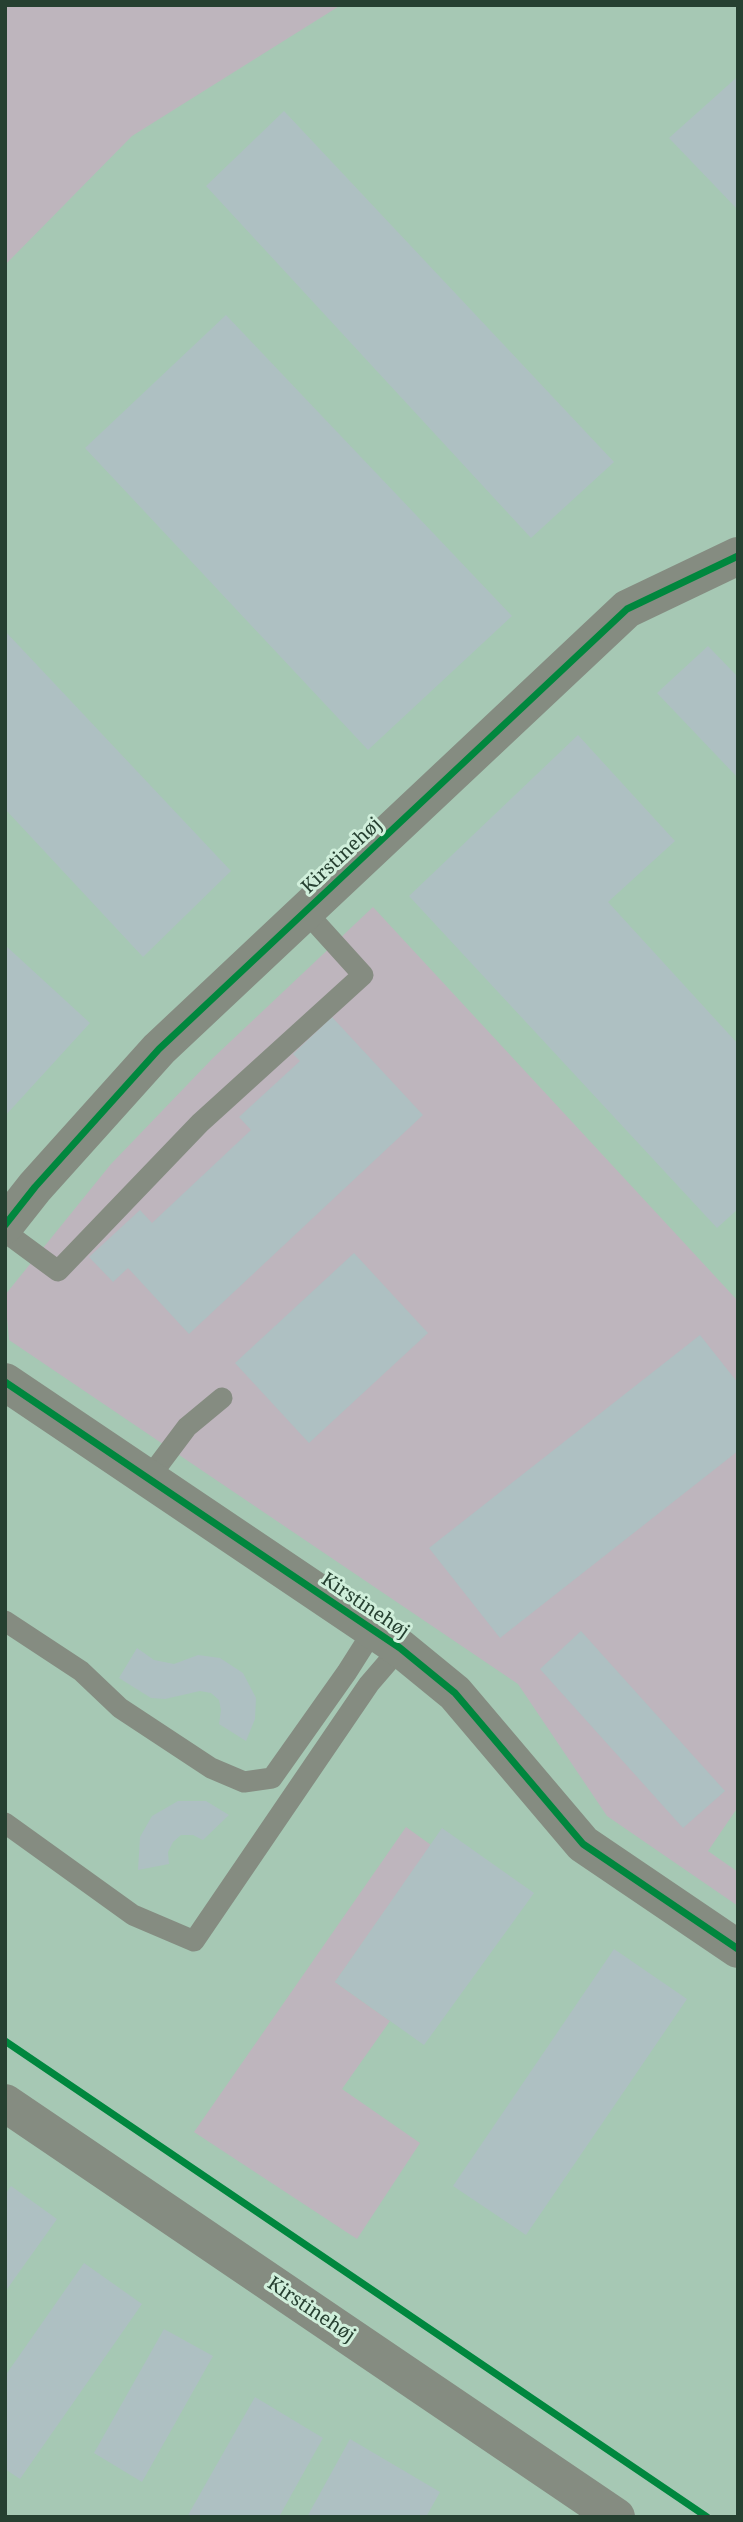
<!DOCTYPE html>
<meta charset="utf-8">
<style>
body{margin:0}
#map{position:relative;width:743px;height:2522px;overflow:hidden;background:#a6c8b4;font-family:"Noto Serif",serif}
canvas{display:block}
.frame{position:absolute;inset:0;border:7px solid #264031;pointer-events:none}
</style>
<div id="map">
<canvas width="743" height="2522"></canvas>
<div class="frame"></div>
</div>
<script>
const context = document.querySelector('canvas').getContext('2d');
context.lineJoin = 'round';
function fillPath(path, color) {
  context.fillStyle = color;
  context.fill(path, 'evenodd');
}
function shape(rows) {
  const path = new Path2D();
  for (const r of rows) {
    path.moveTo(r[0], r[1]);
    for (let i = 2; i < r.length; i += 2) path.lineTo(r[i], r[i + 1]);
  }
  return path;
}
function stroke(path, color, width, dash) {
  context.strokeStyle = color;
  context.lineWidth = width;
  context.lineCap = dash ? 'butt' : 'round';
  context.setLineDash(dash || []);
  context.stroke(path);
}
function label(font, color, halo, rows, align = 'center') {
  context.font = font + ' "Noto Serif",serif';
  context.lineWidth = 6;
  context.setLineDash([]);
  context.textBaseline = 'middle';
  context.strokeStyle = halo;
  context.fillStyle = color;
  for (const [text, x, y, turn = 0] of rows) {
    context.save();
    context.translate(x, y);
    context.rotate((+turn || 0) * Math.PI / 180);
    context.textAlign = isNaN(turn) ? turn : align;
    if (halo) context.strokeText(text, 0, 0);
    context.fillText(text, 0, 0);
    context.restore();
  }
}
fillPath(shape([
 [5,5,341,5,132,136,5,265],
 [373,907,738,1301,738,1807,708,1851,738,1872,738,1906,607,1816,518,1684,9,1340,5,1295,111,1164,213,1058],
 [406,1827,431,1845,335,1982,390,2021,342,2089,420,2143,357,2239,194,2132]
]), '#beb5bd');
fillPath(shape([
 [736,78,738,79,738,210,669,138],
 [284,111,614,462,531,538,206,186],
 [226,315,512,616,368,750,85,448],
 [5,631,231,871,143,957,5,809],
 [708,646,738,677,738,778,657,693],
 [578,735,675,841,608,902,738,1044,738,1209,717,1228,409,896],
 [5,945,90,1023,5,1116],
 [332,1017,423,1115,189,1334,128,1268,113,1282,89,1257,140,1210,152,1223,251,1130,239,1117,300,1061,293,1054],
 [354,1253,428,1333,309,1443,235,1363],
 [700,1335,738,1383,738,1451,500,1638,429,1548],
 [581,1631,725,1791,683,1828,540,1669],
 [137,1648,154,1660,174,1664,198,1655,220,1658,243,1673,256,1698,255,1719,246,1741,219,1724,221,1710,219,1700,211,1693,200,1691,165,1699,151,1698,119,1678],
 [178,1801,206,1801,229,1815,203,1840,193,1835,181,1835,173,1842,168,1852,169,1864,138,1870,140,1837,152,1816],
 [442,1828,534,1893,424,2045,335,1982],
 [614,1949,687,1999,526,2235,453,2186],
 [11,2186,57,2219,5,2292,5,2195],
 [84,2263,142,2304,20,2479,5,2469,5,2376],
 [164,2329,213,2356,142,2482,94,2453],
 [255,2397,323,2438,279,2517,187,2517],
 [350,2439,440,2492,426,2517,307,2517]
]), '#aec0c2');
stroke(shape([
 [5,1232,58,1271,200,1123,363,975,306,912],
 [148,1479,187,1427,222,1398],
 [5,1621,81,1671,120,1708,211,1768,244,1782,272,1778,347,1672,373,1631],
 [5,1823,133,1915,194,1941,369,1684,400,1648]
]), '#858c81', 21);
stroke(shape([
 [5,1225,35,1187,159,1049,627,609,738,556],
 [5,1382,400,1648,455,1693,583,1844,738,1949],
 [5,2103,616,2517]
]), '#858c81', 38);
stroke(shape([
 [5,1225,35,1187,159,1049,627,609,738,556],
 [5,1382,400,1648,455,1693,583,1844,738,1949],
 [5,2041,707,2517]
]), '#00873e', 7);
label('19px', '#264031', '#d0efdb', [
 ["Kirstinehøj",342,856,-43],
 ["Kirstinehøj",365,1606,34],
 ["Kirstinehøj",311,2310,34]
]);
</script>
